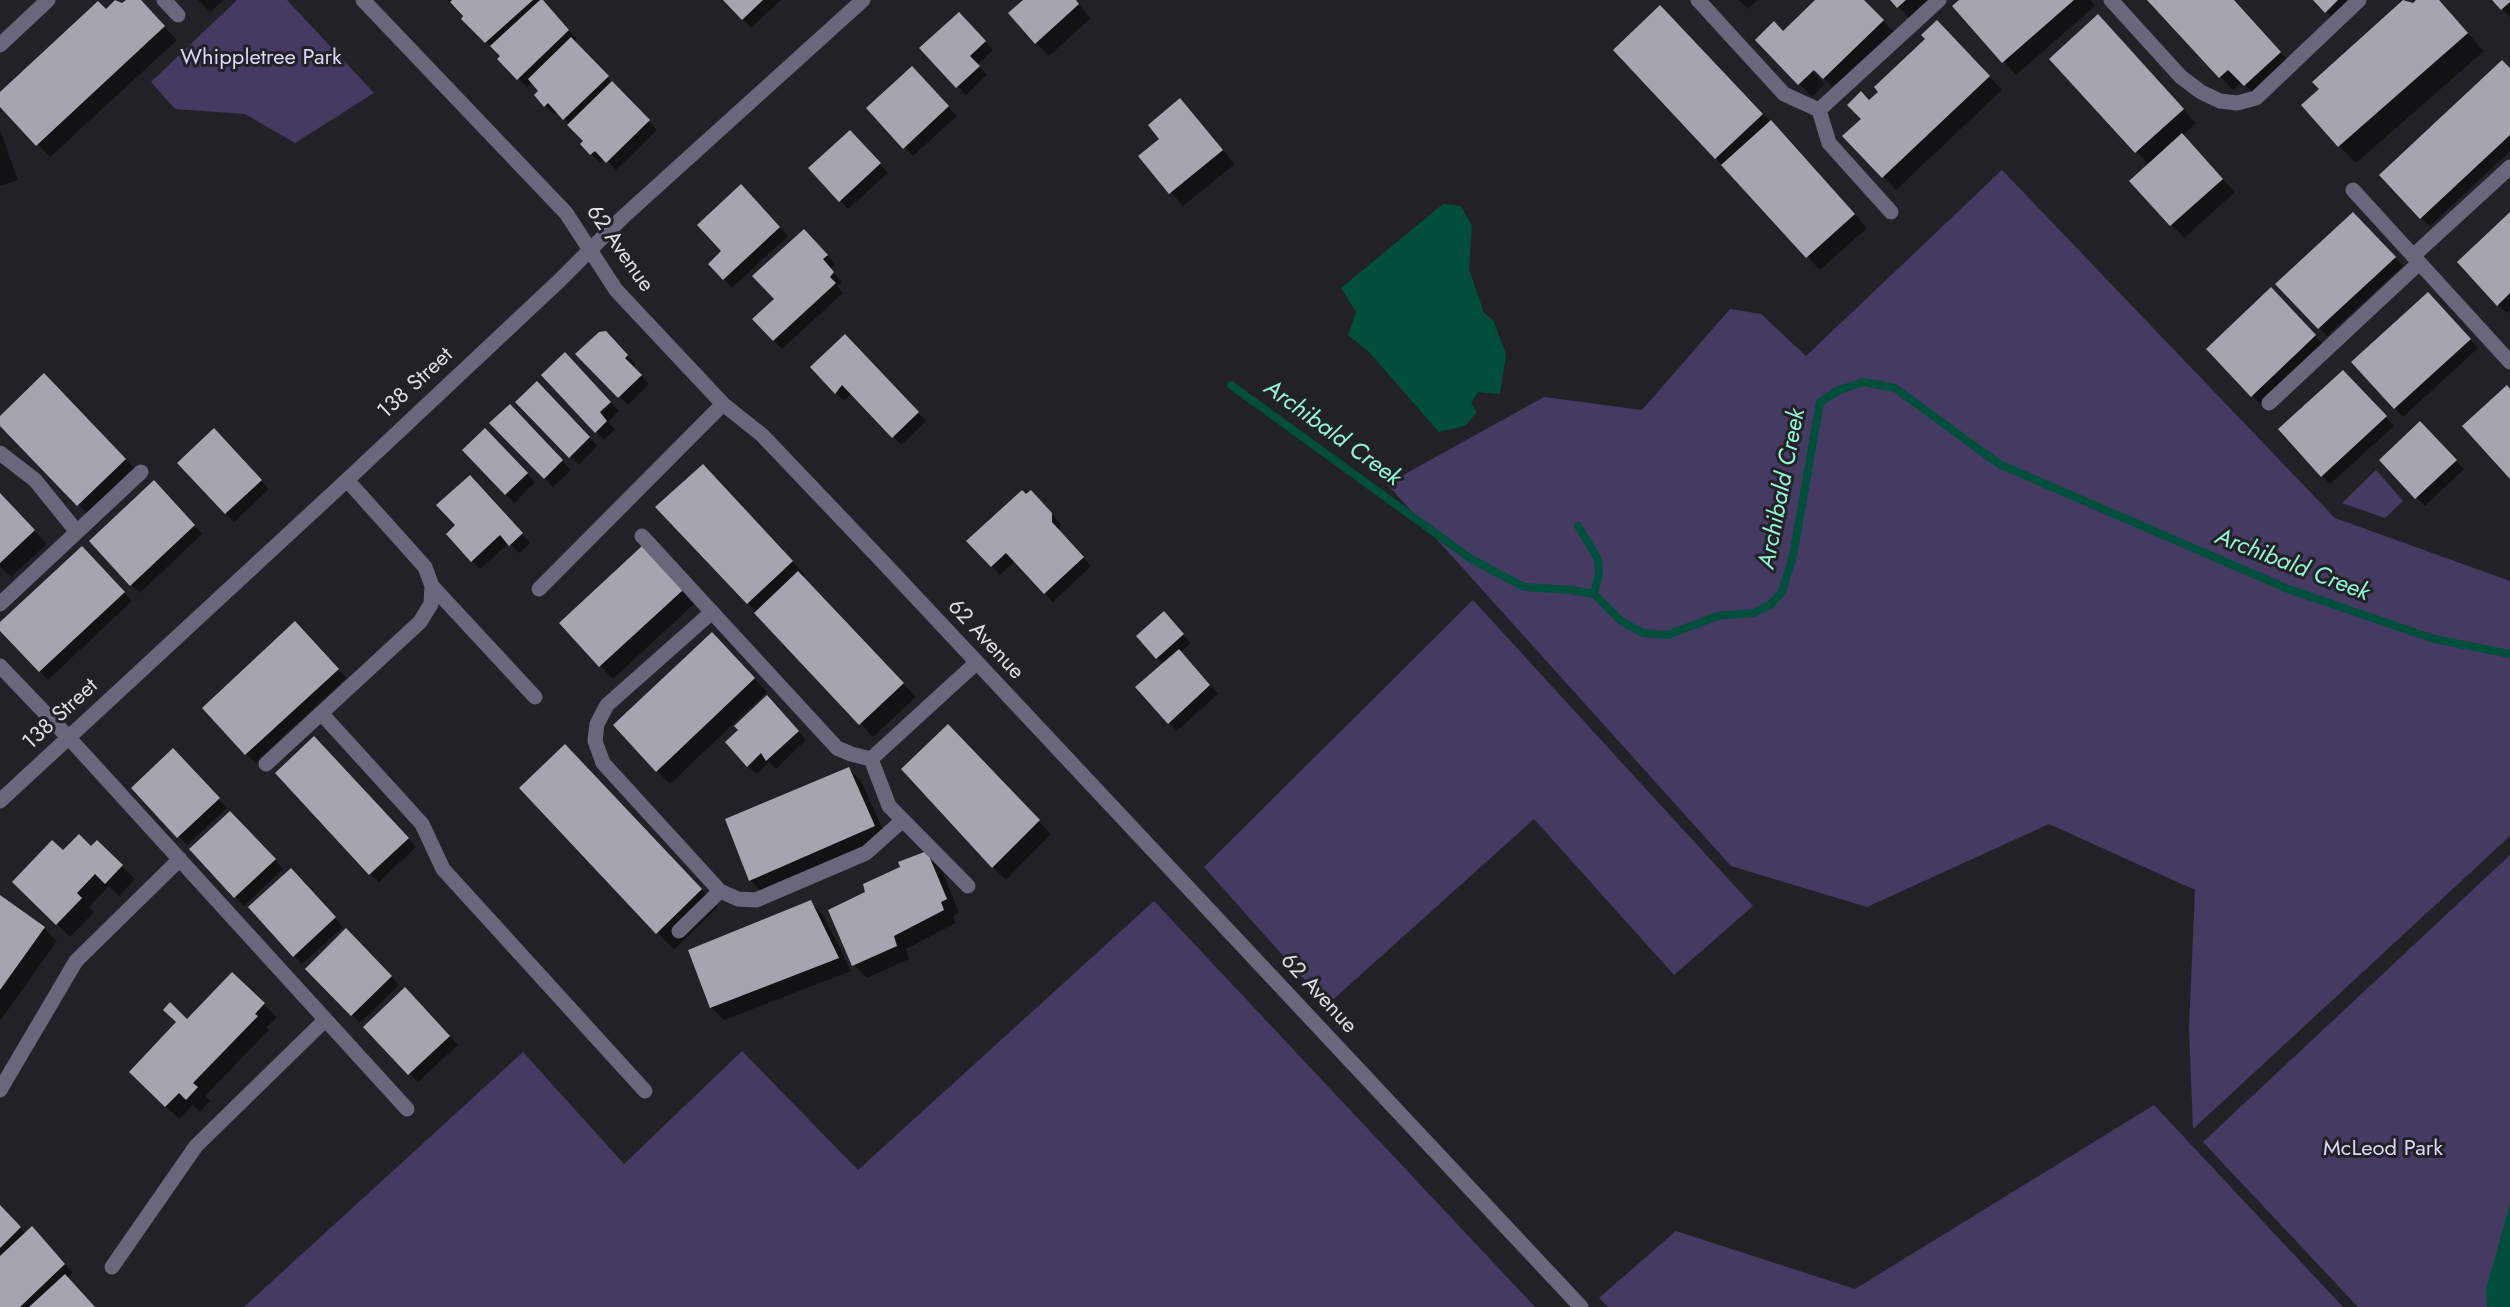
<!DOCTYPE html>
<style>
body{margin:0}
canvas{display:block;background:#222128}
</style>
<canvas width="2510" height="1307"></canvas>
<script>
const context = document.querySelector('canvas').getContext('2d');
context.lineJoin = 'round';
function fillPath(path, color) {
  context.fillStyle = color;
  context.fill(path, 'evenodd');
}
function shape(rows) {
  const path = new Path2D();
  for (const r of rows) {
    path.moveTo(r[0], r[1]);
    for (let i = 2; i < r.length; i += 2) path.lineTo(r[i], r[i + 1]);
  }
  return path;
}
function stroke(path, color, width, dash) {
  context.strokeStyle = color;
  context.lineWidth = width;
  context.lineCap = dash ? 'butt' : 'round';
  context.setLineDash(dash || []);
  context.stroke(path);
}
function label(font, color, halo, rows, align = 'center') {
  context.font = font + ' Jost,sans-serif';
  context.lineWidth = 6;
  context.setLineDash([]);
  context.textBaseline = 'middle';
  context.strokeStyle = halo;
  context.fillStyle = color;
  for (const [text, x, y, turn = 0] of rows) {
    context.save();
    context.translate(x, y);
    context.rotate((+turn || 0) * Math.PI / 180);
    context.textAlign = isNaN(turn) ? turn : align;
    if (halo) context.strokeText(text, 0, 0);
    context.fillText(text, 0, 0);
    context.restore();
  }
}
fillPath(shape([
 [237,0,287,0,374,93,295,143,245,114,175,109,151,82],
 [2002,170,2335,518,2510,581,2510,836,2193,1129,2189,1028,2195,890,2049,824,1867,907,1731,866,1387,484,1544,397,1642,410,1730,309,1761,314,1806,356],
 [2376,470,2403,501,2385,518,2342,503],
 [1473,600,1753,906,1674,975,1534,819,1327,1005,1204,867],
 [2510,855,2510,1307,2358,1307,2203,1142],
 [1154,901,1535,1307,244,1307,523,1052,624,1164,742,1051,858,1170],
 [2154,1105,2343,1307,1608,1307,1599,1298,1676,1231,1855,1289]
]), '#443a62');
fillPath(shape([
 [1443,204,1461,206,1472,226,1469,269,1484,313,1493,320,1506,354,1500,394,1478,392,1471,403,1477,412,1465,426,1439,432,1368,351,1348,335,1356,312,1341,288],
 [2510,1203,2510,1307,2487,1307,2486,1290]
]), '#004f3c');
fillPath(shape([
 [117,0,122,5,128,0,139,0,177,40,50,157,0,104,0,94],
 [198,0,224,0,210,12],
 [447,0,540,0,577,39,574,42,657,130,616,170,604,158,600,163,582,144,585,141,570,125,557,111,554,114,545,106,540,91,532,82,527,87,499,59,502,56,486,42],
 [725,0,781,0,751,28],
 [1025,0,1075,0,1091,18,1049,56,1036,43],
 [1739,0,1758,0,1748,9],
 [1817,0,1863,0,1896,34,1837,91,1809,64,1807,66,1825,84,1812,97,1757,40,1784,33],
 [1892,0,1933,0,1911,20],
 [1961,0,2090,0,2095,6,2016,75,1954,6],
 [2149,0,2233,0,2293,66,2258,98,2242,82,2233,90],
 [2315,0,2365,0,2339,25],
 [2406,0,2413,5,2418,0,2438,0,2484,51,2356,163,2339,146,2321,89,2314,82],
 [2494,0,2510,0,2510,17],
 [1673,20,1784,135,1867,228,1820,270,1615,50],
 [967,22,993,50,977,65,987,75,966,95,922,48],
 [2111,29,2196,123,2182,136,2235,192,2184,238,2131,181,2149,165,2051,59],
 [1950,35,2002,90,1896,190,1844,136,1863,119,1869,102],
 [2510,70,2510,151,2430,226,2421,218],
 [920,76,957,116,913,156,868,109],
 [1180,100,1235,164,1183,206,1140,156,1161,139],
 [0,130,18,180,0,186],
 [859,140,888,173,848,209,840,200],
 [749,195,788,236,732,288,710,264,723,251],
 [2353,214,2403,266,2327,336,2278,284],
 [2510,214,2510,310,2507,313,2498,305],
 [812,239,835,264,830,269,842,282,837,286,843,293,782,349,754,319,776,299],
 [2271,289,2324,345,2260,404,2208,349],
 [2436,303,2478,348,2403,417,2395,408],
 [605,333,636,364,633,367,649,384,628,405,577,354],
 [845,336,926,421,901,445,852,393,844,401,836,393],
 [565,354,619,411,608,422,615,430,604,440,543,375],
 [44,376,134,468,87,513,0,424,0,418],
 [2351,380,2394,426,2330,484,2322,476],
 [537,383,597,446,579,465,517,402],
 [510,406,571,470,553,487,491,423],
 [2420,423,2464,469,2425,506,2381,460],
 [485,430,535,482,514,503,464,450],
 [222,439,269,489,234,522,179,463],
 [716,479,805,575,802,577,916,697,873,737,748,603],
 [478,485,530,543,519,553,509,543,480,569,472,561,457,525],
 [162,491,202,534,140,593,131,585],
 [0,495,47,544,11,577,0,566],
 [1039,500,1060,523,1060,532,1091,566,1053,602,1015,561,1000,575,992,566],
 [642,548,695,603,613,679,600,666],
 [90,556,132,601,48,680,0,629,0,624],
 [1172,622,1191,643,1180,653,1218,694,1177,731,1169,723,1163,664,1157,658],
 [304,632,346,678,255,763,204,708],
 [725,647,767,692,670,784,657,771],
 [775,705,806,740,776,769,769,762,757,774,748,766],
 [961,739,1051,834,1006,880,993,867],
 [323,747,416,847,379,882,370,874],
 [181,759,227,808,187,845,133,788],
 [582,763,718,907,674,950,521,788],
 [848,768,861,781,887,839,763,893,750,880],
 [239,821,283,869,244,906,191,849],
 [97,842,135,879,119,896,109,886,89,907,94,912,70,937,14,882,63,852,91,848],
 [927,852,940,865,959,913,953,916,956,923,906,949,909,959,867,978,854,965,867,893],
 [300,879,343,927,302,964,294,956],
 [0,897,44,928,57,941,0,1021],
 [810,902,823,915,851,971,724,1020,711,1007],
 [346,930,399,985,360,1023,307,969],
 [232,974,277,1017,267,1027,269,1030,205,1096,210,1101,200,1112,193,1105,179,1119,131,1072,187,1021],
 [414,998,458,1045,418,1082,365,1027],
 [0,1207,26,1234,40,1237,73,1273,67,1279,94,1307,0,1307]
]), '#0007');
stroke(shape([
 [1231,385,1471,559,1524,587,1571,590,1594,594,1621,621,1643,633,1668,635,1717,616,1754,613,1770,605,1782,592,1793,556,1820,402,1839,390,1864,382,1895,388,1999,464,2288,589,2434,639,2510,654],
 [1578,526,1598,559,1599,574,1594,594]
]), '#004f3c', 8);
fillPath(shape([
 [115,0,122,3,126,0,141,0,165,26,36,146,0,107,0,92,98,1,106,9],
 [452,0,533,0,485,43,461,19,463,16,450,2],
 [540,0,543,0,569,30,517,80,497,59,500,56,490,46],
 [723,0,763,0,742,20],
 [1023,0,1076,0,1079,4,1035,44,1008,13],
 [1815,0,1864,0,1884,20,1823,79,1814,70,1798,85,1755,40,1774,21,1783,31],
 [1890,0,1906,0,1897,8],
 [1959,0,2074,0,2002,63,1952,6],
 [2147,0,2234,0,2281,52,2244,86,2228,70,2219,78],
 [2313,0,2338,0,2325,13],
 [2403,0,2413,3,2416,0,2439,0,2468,33,2338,147,2301,105,2319,89,2312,82],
 [2492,0,2510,0,2510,2,2501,10],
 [1660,5,1763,114,1715,159,1613,50],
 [959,12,986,41,970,56,980,66,956,88,919,48],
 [2098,14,2184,109,2135,153,2049,59],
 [1937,20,1990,76,1882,178,1842,136,1861,119,1847,105,1861,91,1869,100,1878,92,1874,87,1925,39,1921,35],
 [571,37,609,76,563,120,548,103,544,107,534,95,538,91,528,79],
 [2502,60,2510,68,2510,135,2420,219,2379,175],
 [912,66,949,106,903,149,866,108],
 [612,81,650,120,606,163,595,151,590,155,580,144,583,141,567,125],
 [1180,98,1223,150,1169,194,1138,156,1159,139,1148,125],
 [1771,120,1855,214,1806,258,1721,165],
 [850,130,881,163,839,202,808,168],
 [2182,133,2223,179,2170,226,2129,181],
 [741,184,780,227,723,280,708,264,721,251,697,225],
 [2353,212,2396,257,2318,329,2275,284],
 [2510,212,2510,293,2497,306,2457,262],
 [804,229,828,255,823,259,834,272,830,277,836,283,773,341,752,319,774,299,752,276],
 [2271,287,2316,335,2251,397,2206,349],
 [2428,292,2471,339,2394,409,2351,362],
 [606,331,628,355,625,358,642,375,618,398,575,354,599,332],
 [845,334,919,412,892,438,842,385,835,394,810,367],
 [565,352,611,402,600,412,607,421,595,433,541,375],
 [2343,370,2387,416,2321,477,2278,429],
 [44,373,126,459,77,506,0,426,0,416],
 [537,381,590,437,569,458,515,402],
 [2507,385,2510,389,2510,479,2462,426],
 [510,404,563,460,544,479,489,423],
 [2420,421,2457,460,2415,499,2379,460],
 [214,428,262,480,225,514,177,463],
 [485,428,528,473,505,495,462,450],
 [703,464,793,561,747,604,655,507],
 [470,475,523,533,509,546,500,535,471,562,446,534,455,525,436,505],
 [154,480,195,525,130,586,89,541],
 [1022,490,1026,494,1031,490,1052,513,1052,522,1084,557,1044,594,1006,553,991,567,966,541],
 [0,493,35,530,0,563],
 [82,546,125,592,39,672,0,631,0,622],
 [642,546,683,590,599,667,559,623],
 [798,571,904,683,859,725,754,613],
 [1164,611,1184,634,1156,659,1136,636],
 [295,621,339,669,245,755,202,708],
 [712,632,755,678,656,772,613,725],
 [1179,649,1210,685,1168,724,1135,687],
 [767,695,799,731,766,761,761,753,747,767,725,742,738,730,734,726],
 [948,724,1040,820,992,868,901,769],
 [314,736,409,838,369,875,275,773],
 [565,744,702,889,656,934,519,788],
 [173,748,220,798,177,838,131,788],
 [849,767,875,826,749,881,725,819],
 [230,811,276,859,234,898,189,849],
 [79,834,91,846,97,840,123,865,105,884,95,874,77,893,82,898,56,925,12,882,52,840,63,850],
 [927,851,947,899,941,902,944,910,894,936,897,946,852,966,828,910,865,892,863,884,900,867,898,862],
 [291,868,336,917,293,957,248,907],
 [0,895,45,927,0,990],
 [811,900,839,958,710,1008,688,950],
 [346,928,392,976,351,1016,305,969],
 [232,972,265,1003,255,1014,258,1016,193,1083,198,1087,186,1100,179,1093,165,1107,129,1072,176,1022,163,1010,170,1002,187,1019],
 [405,987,450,1036,408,1075,363,1027],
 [0,1205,21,1227,0,1248],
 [32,1226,65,1264,20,1307,0,1307,0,1256],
 [65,1274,95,1307,29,1307]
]), '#a6a4ae');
stroke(shape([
 [164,0,178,15],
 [363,0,566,213,616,290,723,404,762,435,882,561,1581,1307],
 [1698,0,1784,94,1819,110,1829,143,1891,212],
 [2111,0,2181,77,2201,92,2220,101,2237,103,2256,98,2359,0],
 [0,45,48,0],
 [1819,110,1939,0],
 [2353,190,2510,362],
 [2413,256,2510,167],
 [2269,403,2419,263],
 [0,453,35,480,77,532],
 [642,536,837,748,851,754,871,759,976,663],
 [432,586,535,697],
 [539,589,723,404],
 [0,604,141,472],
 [712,612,607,705,597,724,595,741,603,763,720,891,738,899,756,900,866,853,903,820],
 [0,666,70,739,407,1109],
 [321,713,422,824,443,869,645,1091],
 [871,759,889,806,968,886],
 [266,764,420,622,431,604,432,586,425,567,347,480],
 [0,801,347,480,560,280,623,217,863,0],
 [679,931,720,891],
 [0,1090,76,961,180,859],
 [112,1267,196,1146,325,1020]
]), '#6a667c', 15);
label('22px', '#ddd8f7', '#222128', [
 ["Whippletree Park",261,59],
 ["McLeod Park",2383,1150]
]);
label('22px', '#dfdee3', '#222128', [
 ["62 Avenue",619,249,55],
 ["138 Street",416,384,-43],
 ["62 Avenue",985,640,47],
 ["138 Street",61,715,-43],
 ["62 Avenue",1318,994,47]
]);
label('italic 24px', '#92f6d4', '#222128', [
 ["Archibald Creek",1332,434,36],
 ["Archibald Creek",1783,489,-79],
 ["Archibald Creek",2292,566,21]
]);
</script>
